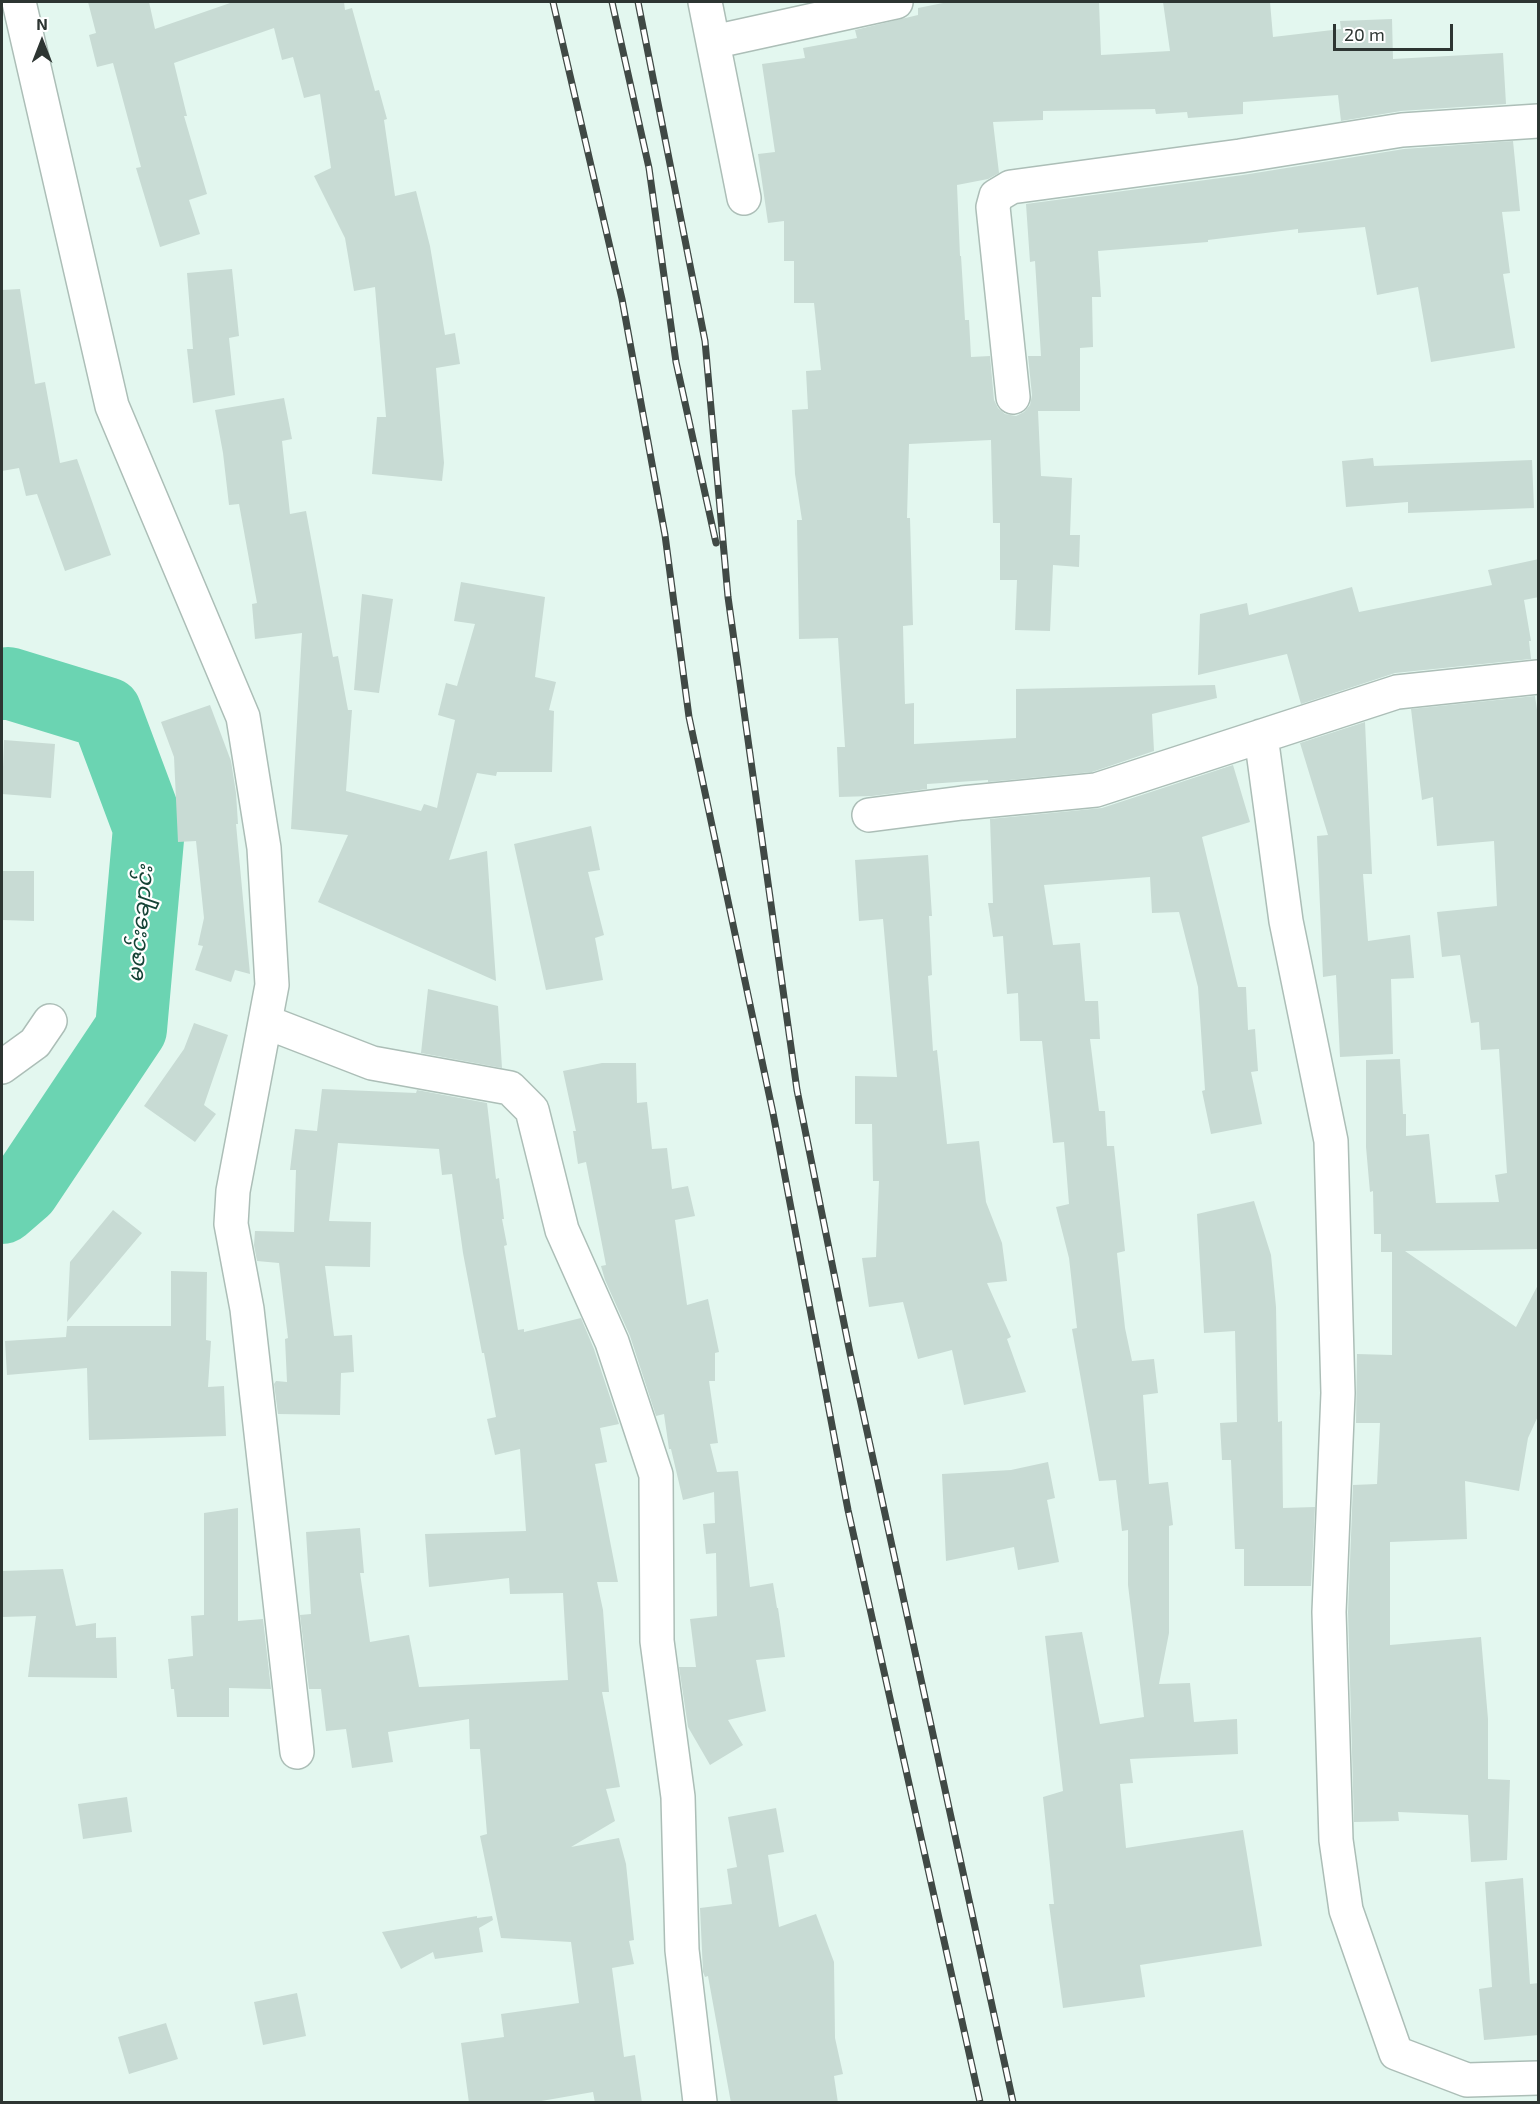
<!DOCTYPE html>
<meta charset="utf-8">
<style>
body{margin:0}
#map{position:relative;width:1540px;height:2104px;overflow:hidden;background:#e3f7ef;font-family:"Exo 2",sans-serif}
canvas{display:block}
.frame{position:absolute;inset:0;border:3px solid #2d3532;pointer-events:none}
.north{position:absolute;left:12px;top:12px;width:60px;height:60px;-webkit-text-stroke:4px #fff;paint-order:stroke;rotate:0deg;font-size:16px;font-weight:700;line-height:24px;text-align:center;color:#2d3532}
.north::after{content:'';display:block;margin:auto;width:21px;height:27px;background:#2d3532;clip-path:polygon(50% 0,100% 100%,50% 72%,0 100%)}
.scale{position:absolute;left:1333px;top:24px;width:120px;height:27px;box-sizing:border-box;border:3px solid #2d3532;border-top:0;padding-left:8px;font-size:18px;line-height:21px;white-space:nowrap;color:#2d3532;-webkit-text-stroke:4px #fff;paint-order:stroke}
</style>
<div id="map">
<canvas width="1540" height="2104"></canvas>
<div class="frame"></div>
<div class="north">N</div>
<div class="scale">20 m</div>
</div>
<script>
const context = document.querySelector('canvas').getContext('2d');
context.lineJoin = 'round';
function shape(rows) {
  const path = new Path2D();
  for (const r of rows) {
    path.moveTo(r[0], r[1]);
    for (let i = 2; i < r.length; i += 2) path.lineTo(r[i], r[i + 1]);
  }
  return path;
}
function stroke(path, color, width, dash) {
  context.strokeStyle = color;
  context.lineWidth = width;
  context.lineCap = dash ? 'butt' : 'round';
  context.setLineDash(dash || []);
  context.stroke(path);
}
function fillPath(path, color) {
  context.fillStyle = color;
  context.fill(path, 'evenodd');
}
function label(font, color, halo, rows, align = 'center') {
  context.font = font + ' "Exo 2","Noto Sans Myanmar",sans-serif';
  context.lineWidth = 4.5;
  context.setLineDash([]);
  context.textBaseline = 'middle';
  context.strokeStyle = halo;
  context.fillStyle = color;
  for (const [text, x, y, turn = 0] of rows) {
    context.save();
    context.translate(x, y);
    context.rotate((+turn || 0) * Math.PI / 180);
    context.textAlign = isNaN(turn) ? turn : align;
    if (halo) context.strokeText(text, 0, 0);
    context.fillText(text, 0, 0);
    context.restore();
  }
}
stroke(shape([
 [2,684,8,683,106,713,149,828,131,1029,24,1189,2,1208]
]), '#6bd4b2', 72);
fillPath(shape([
 [88,2,149,2,155,29,233,2,344,2,345,10,352,8,375,91,379,90,387,119,384,120,395,196,416,191,430,246,445,335,455,333,460,364,436,368,444,463,442,481,372,474,377,417,386,417,375,287,354,291,345,238,314,176,331,168,320,94,304,98,293,57,282,60,274,28,174,63,187,116,184,116,207,194,189,200,200,234,160,247,136,168,141,167,113,63,97,67,89,35,96,33],
 [948,2,1099,2,1101,55,1170,51,1163,2,1270,2,1273,37,1341,29,1340,21,1392,19,1393,59,1503,53,1506,104,1401,111,1341,121,1338,95,1243,102,1243,114,1188,118,1187,112,1156,114,1155,109,1043,111,1043,120,993,122,999,173,988,179,957,185,960,256,961,256,965,320,969,320,971,357,990,356,994,400,998,408,1005,414,1016,416,1024,412,1030,405,1032,395,1028,356,1041,356,1035,261,1030,262,1026,204,1243,175,1404,149,1513,141,1520,211,1502,212,1510,273,1503,274,1515,348,1431,362,1418,287,1377,295,1365,227,1298,233,1298,229,1208,240,1208,242,1098,251,1101,297,1092,297,1093,347,1080,348,1080,411,1038,411,1041,476,1072,478,1070,535,1080,535,1079,567,1053,565,1050,631,1015,630,1017,580,1000,580,1000,523,993,523,991,440,909,444,907,518,910,518,913,625,903,626,905,704,914,703,914,744,1016,738,1016,689,1215,685,1217,698,1152,714,1154,751,1092,772,988,782,988,780,927,784,927,789,872,796,839,797,837,747,845,747,838,638,799,639,797,520,802,520,795,474,792,410,808,409,806,371,821,370,814,303,794,303,794,261,784,261,784,221,768,223,758,154,775,152,762,64,805,58,803,48,857,38,855,30,918,15,918,8],
 [232,269,239,336,229,338,235,395,193,403,187,349,193,349,187,273],
 [20,289,35,384,45,382,60,463,77,459,111,555,65,571,37,494,26,496,19,468,2,471,2,290],
 [284,398,292,439,282,441,290,514,306,511,333,657,338,656,348,710,352,710,346,791,421,811,424,804,437,808,455,720,438,715,446,683,457,686,475,624,454,621,461,582,545,597,535,677,556,682,549,710,554,711,552,772,497,772,496,776,477,773,449,860,487,851,496,981,318,902,348,835,291,829,302,633,255,639,252,604,257,603,239,504,229,505,223,453,215,410],
 [1373,458,1374,466,1532,460,1534,508,1408,513,1408,502,1346,507,1342,461],
 [1539,559,1539,597,1524,600,1531,641,1529,641,1531,659,1395,673,1301,704,1287,654,1198,675,1200,614,1247,603,1249,615,1352,587,1359,612,1492,585,1488,570],
 [362,594,393,599,379,693,354,690],
 [1535,696,1539,723,1539,1249,1405,1251,1516,1327,1539,1283,1539,1414,1528,1438,1519,1491,1465,1481,1467,1539,1390,1542,1390,1645,1481,1637,1488,1719,1488,1779,1510,1780,1507,1860,1471,1862,1468,1815,1398,1812,1399,1821,1354,1822,1348,1612,1353,1485,1377,1484,1380,1423,1356,1423,1357,1354,1392,1355,1392,1252,1381,1252,1381,1234,1374,1234,1373,1191,1370,1192,1366,1147,1366,1060,1400,1059,1403,1114,1406,1114,1406,1136,1429,1134,1436,1203,1499,1202,1495,1175,1507,1173,1499,1049,1481,1050,1479,1022,1471,1023,1460,955,1442,957,1437,912,1497,906,1494,841,1437,846,1433,797,1422,800,1411,709],
 [210,705,231,761,236,793,238,824,236,824,250,974,235,970,231,982,195,970,203,946,198,945,204,918,196,841,178,842,174,757,161,722],
 [1365,722,1372,874,1363,874,1368,941,1410,935,1414,978,1391,979,1393,1054,1340,1057,1336,975,1323,977,1317,836,1328,835,1300,743],
 [4,740,55,744,51,798,2,794],
 [1233,765,1250,822,1202,837,1238,987,1246,987,1248,1030,1255,1029,1258,1071,1251,1072,1262,1124,1211,1134,1202,1091,1205,1090,1198,987,1179,912,1152,913,1150,877,1044,885,1053,945,1080,943,1085,1001,1098,1001,1100,1039,1090,1039,1099,1111,1105,1111,1107,1146,1114,1146,1125,1251,1117,1253,1125,1328,1132,1361,1154,1359,1158,1393,1143,1395,1149,1484,1168,1482,1173,1525,1169,1526,1169,1633,1159,1684,1190,1683,1194,1722,1237,1719,1238,1754,1130,1759,1133,1783,1120,1784,1126,1848,1243,1830,1262,1946,1140,1965,1145,1997,1063,2008,1049,1904,1054,1904,1043,1797,1063,1791,1045,1636,1082,1632,1100,1724,1144,1717,1128,1585,1128,1530,1122,1531,1116,1480,1099,1481,1072,1329,1077,1328,1069,1258,1056,1207,1069,1204,1064,1142,1053,1143,1042,1041,1020,1041,1018,993,1007,994,1003,936,993,937,988,903,993,903,990,819,1102,808],
 [591,826,600,870,588,872,604,935,595,938,603,980,546,990,514,844],
 [928,855,932,916,929,916,932,975,928,976,933,1051,937,1050,947,1144,979,1141,986,1202,1002,1243,1007,1281,987,1283,1011,1337,1007,1339,1026,1392,964,1405,952,1350,918,1359,903,1302,869,1307,862,1258,876,1257,879,1181,873,1181,872,1124,855,1124,855,1076,897,1077,883,919,859,921,855,860],
 [2,871,34,871,34,921,2,920],
 [428,989,498,1006,502,1068,421,1053],
 [194,1023,228,1035,204,1105,216,1114,195,1142,144,1106,184,1049],
 [602,1063,636,1063,637,1103,647,1102,652,1149,667,1148,672,1189,688,1186,695,1216,675,1220,687,1305,708,1299,719,1352,715,1353,715,1381,709,1381,718,1443,710,1444,717,1472,738,1471,750,1587,773,1583,777,1608,778,1608,785,1657,756,1660,766,1711,728,1720,743,1745,710,1765,688,1727,679,1667,696,1667,690,1619,717,1616,716,1553,706,1554,703,1524,715,1523,714,1492,683,1500,671,1449,669,1449,664,1414,656,1416,630,1336,605,1280,601,1266,606,1265,586,1162,578,1164,573,1131,576,1131,563,1071],
 [322,1089,416,1093,417,1090,487,1103,496,1179,499,1178,504,1219,502,1219,507,1245,504,1246,518,1330,524,1329,524,1332,581,1318,594,1349,619,1424,600,1428,607,1462,595,1464,618,1582,597,1582,603,1610,609,1692,602,1692,620,1787,606,1789,615,1821,571,1847,619,1838,626,1864,634,1940,629,1941,634,1964,612,1968,624,2057,635,2055,642,2103,595,2103,593,2092,530,2103,469,2103,461,2043,504,2037,501,2014,579,2003,571,1942,501,1938,480,1836,487,1834,480,1749,470,1749,469,1719,388,1732,393,1762,352,1768,346,1729,326,1731,321,1689,309,1689,300,1615,311,1614,306,1532,360,1528,364,1573,360,1573,370,1642,409,1635,419,1687,568,1680,563,1593,510,1594,509,1578,429,1587,425,1534,526,1531,520,1449,495,1455,487,1419,496,1417,484,1353,482,1353,463,1253,452,1174,442,1175,439,1149,338,1143,329,1221,371,1222,370,1267,325,1266,334,1336,352,1335,354,1372,341,1373,340,1415,278,1414,274,1384,276,1381,287,1382,285,1339,288,1338,279,1263,257,1261,254,1245,255,1231,294,1232,296,1170,290,1170,295,1129,317,1131],
 [1254,1201,1271,1255,1276,1307,1278,1422,1282,1421,1283,1508,1315,1507,1311,1586,1244,1586,1244,1549,1235,1549,1231,1460,1222,1460,1220,1423,1237,1422,1235,1331,1204,1333,1197,1214],
 [113,1210,142,1233,67,1322,70,1262],
 [171,1271,207,1272,206,1340,211,1341,208,1387,224,1386,226,1436,89,1440,87,1368,7,1375,5,1341,66,1337,67,1326,171,1326],
 [1048,1462,1055,1498,1047,1500,1059,1562,1018,1570,1014,1547,946,1561,942,1474,1011,1470],
 [238,1508,238,1621,263,1619,271,1689,229,1688,229,1717,177,1717,174,1689,171,1689,168,1659,193,1656,191,1616,204,1615,204,1513],
 [63,1569,76,1626,96,1623,96,1638,116,1637,117,1678,28,1677,36,1616,2,1617,2,1571],
 [127,1797,132,1832,83,1839,78,1804],
 [776,1808,784,1852,768,1855,779,1927,816,1914,834,1962,835,2038,843,2074,834,2076,838,2103,731,2103,708,1976,705,1977,703,1972,700,1908,732,1904,727,1869,737,1867,728,1817],
 [1523,1878,1530,1984,1539,1983,1539,2035,1484,2040,1479,1989,1492,1987,1485,1882],
 [477,1916,477,1918,492,1916,493,1920,479,1928,483,1952,435,1959,433,1952,401,1969,382,1932],
 [297,1993,306,2036,263,2045,254,2002],
 [166,2023,178,2059,129,2074,118,2037]
]), '#c8dbd4');
const minor = shape([
 [19,2,112,406,243,717,264,848,272,985,233,1191,231,1224,247,1309,297,1752],
 [705,2,744,198],
 [713,42,896,2],
 [1013,397,993,207,996,196,1011,187,1240,156,1402,130,1538,121],
 [1261,736,1286,921,1331,1141,1338,1393,1329,1612,1336,1840,1346,1910,1396,2053,1467,2080,1538,2078],
 [869,815,962,803,1096,790,1397,692,1538,677],
 [266,1022,372,1063,510,1088,532,1110,562,1230,612,1342,656,1475,657,1641,678,1797,682,1950,700,2102],
 [2,1067,35,1043,50,1021]
]);
stroke(minor, '#acbeb7', 36);
stroke(minor, '#fff', 33);
const rail = shape([
 [553,2,622,299,665,535,689,717,773,1113,848,1510,980,2102],
 [612,2,649,168,676,362,716,543],
 [638,2,705,341,728,597,797,1090,850,1353,1013,2102]
]);
stroke(rail, '#404945', 7);
stroke(rail, '#fff', 4.5, [14]);
label('italic 22px', '#154336', '#fff', [
 ["မဇင်းချောင်း",140,924,-85]
]);
</script>
